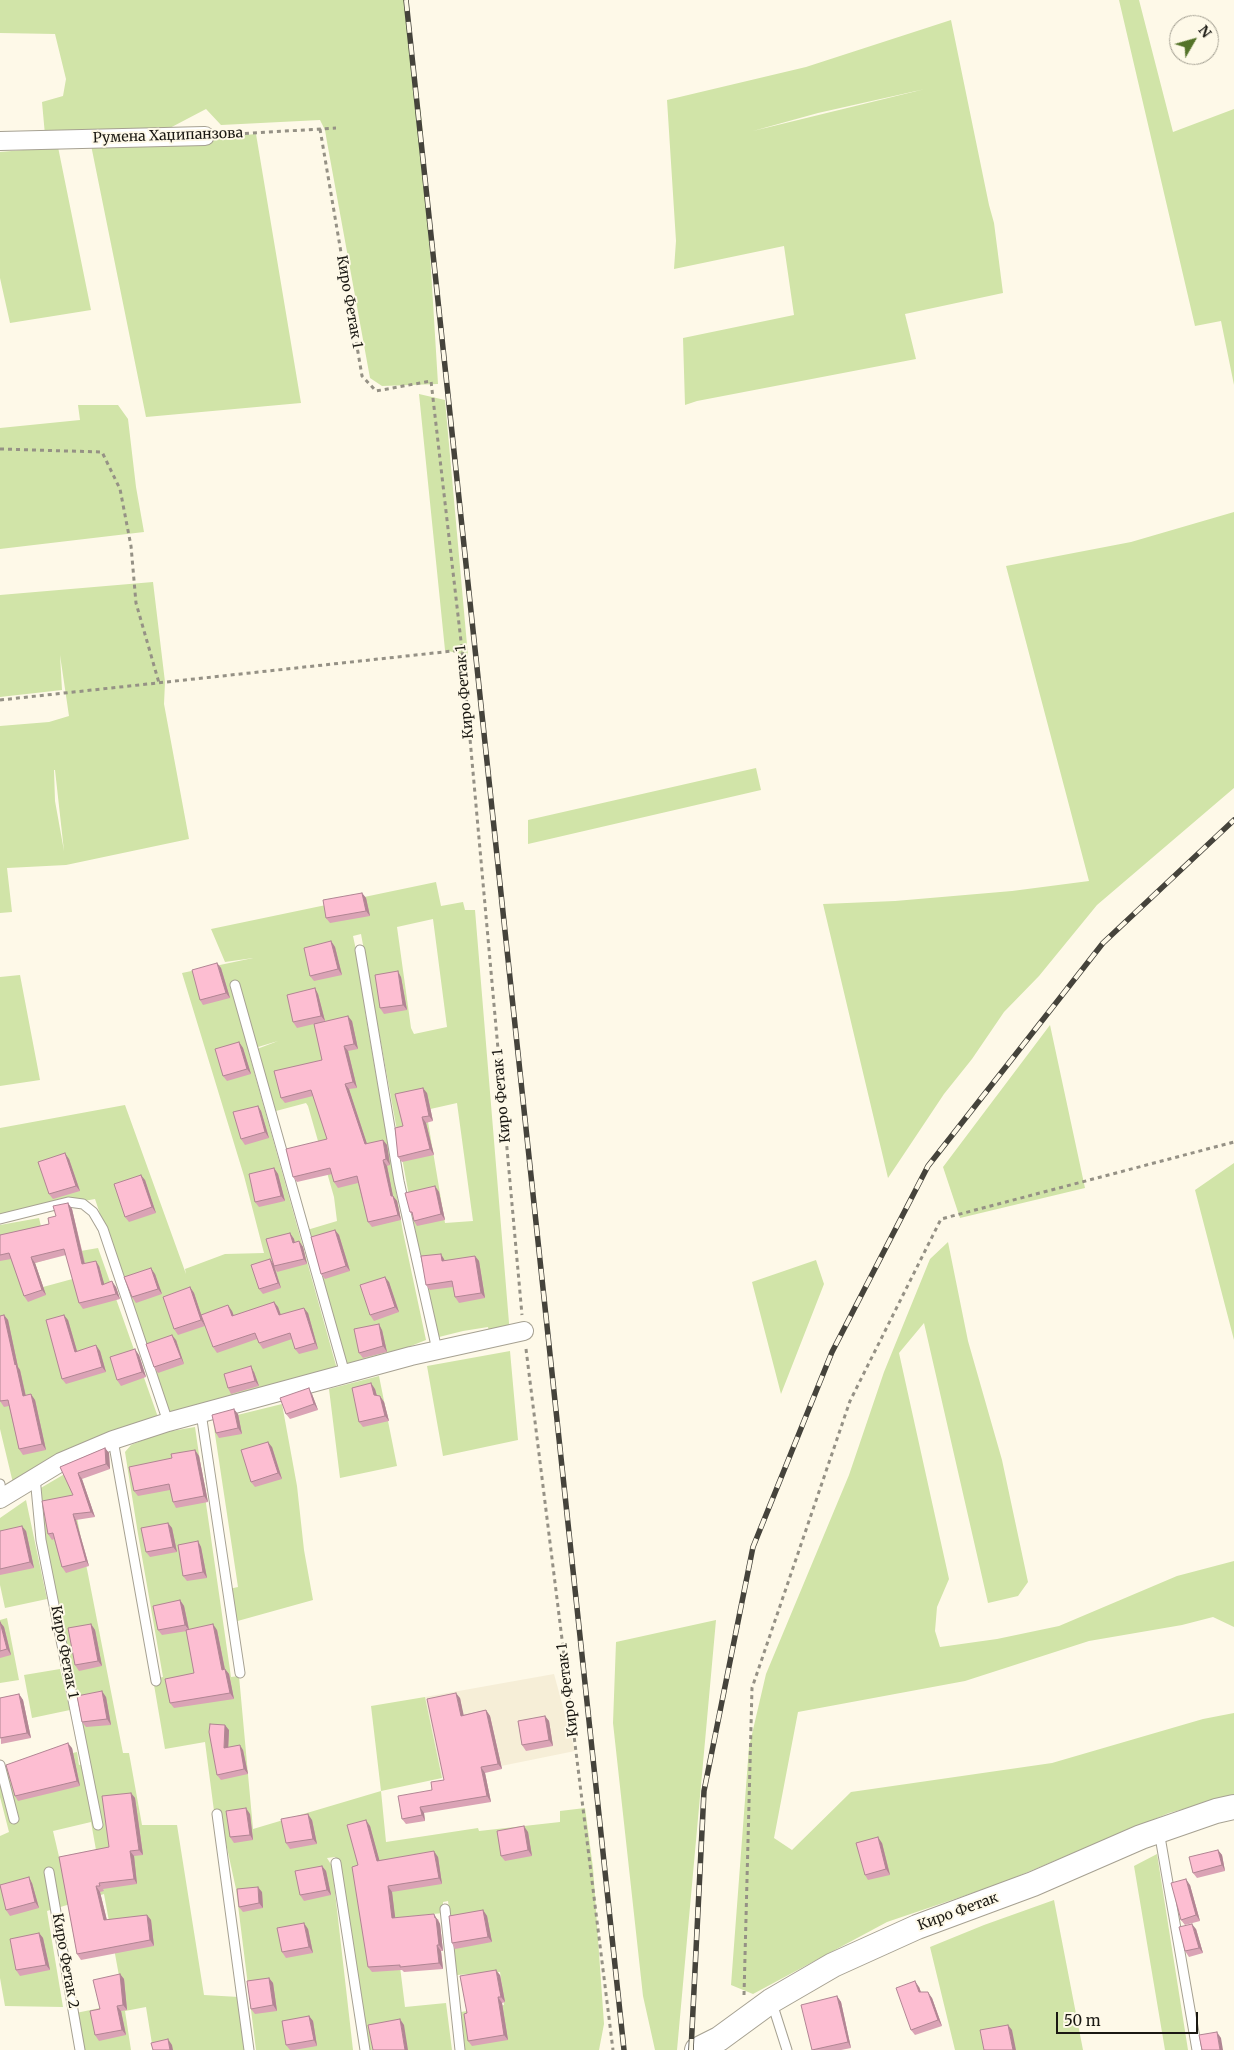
<!DOCTYPE html>
<meta charset="utf-8">
<style>
body{margin:0}
#map{position:relative;width:1234px;height:2050px;overflow:hidden;background:#fef9e8;font-family:Merriweather,serif}
canvas{display:block}
.north{position:absolute;left:1169px;top:15px;width:50px;height:50px;box-sizing:border-box;background:#fef9e8;border:1px solid #a39f92;border-radius:50%;rotate:52deg;font-size:14px;font-weight:700;line-height:20px;text-align:center;color:#1a1812}
.north::after{content:'';display:block;margin:auto;width:18px;height:22px;background:#547329;clip-path:polygon(50% 0,100% 100%,50% 72%,0 100%)}
.scale{position:absolute;left:1056px;top:2012px;width:142px;height:22px;box-sizing:border-box;border:2px solid #1a1812;border-top:0;padding-left:6px;font-size:15px;line-height:18px;white-space:nowrap;color:#1a1812;-webkit-text-stroke:4px #fef9e8;paint-order:stroke}
</style>
<div id="map">
<canvas width="1234" height="2050"></canvas>
<div class="north">N</div>
<div class="scale">50 m</div>
</div>
<script>
const context = document.querySelector('canvas').getContext('2d');
context.lineJoin = 'round';
function fillPath(path, color) {
  context.fillStyle = color;
  context.fill(path, 'evenodd');
}
function shape(rows) {
  const path = new Path2D();
  for (const r of rows) {
    path.moveTo(r[0], r[1]);
    for (let i = 2; i < r.length; i += 2) path.lineTo(r[i], r[i + 1]);
  }
  return path;
}
function stroke(path, color, width, dash) {
  context.strokeStyle = color;
  context.lineWidth = width;
  context.lineCap = dash ? 'butt' : 'round';
  context.setLineDash(dash || []);
  context.stroke(path);
}
function label(font, color, halo, rows, align = 'center') {
  context.font = font + ' Merriweather,serif';
  context.lineWidth = 4;
  context.setLineDash([]);
  context.textBaseline = 'middle';
  context.strokeStyle = halo;
  context.fillStyle = color;
  for (const [text, x, y, turn = 0] of rows) {
    context.save();
    context.translate(x, y);
    context.rotate((+turn || 0) * Math.PI / 180);
    context.textAlign = isNaN(turn) ? turn : align;
    if (halo) context.strokeText(text, 0, 0);
    context.fillText(text, 0, 0);
    context.restore();
  }
}
fillPath(shape([
 [554,1674,575,1751,442,1778,425,1697]
]), '#f6eed7');
fillPath(shape([
 [0,0,407,0,422,123,438,384,382,386,370,378,327,142,325,130,320,120,221,125,206,109,166,130,45,135,42,102,63,96,66,79,55,34,0,33],
 [1119,0,1139,0,1173,132,1234,109,1234,385,1221,321,1195,326],
 [951,20,989,205,994,223,1003,293,905,314,916,359,697,401,685,405,683,338,794,315,784,246,674,269,676,241,667,100,806,67],
 [925,89,753,131,818,113],
 [256,134,301,403,146,417,91,145,173,142],
 [58,147,91,310,10,323,0,278,0,152],
 [419,394,445,400,468,656,445,650],
 [78,405,118,405,128,419,136,487,144,532,0,549,0,428,80,420],
 [1234,512,1234,788,1097,905,1039,976,1004,1012,972,1059,944,1094,888,1178,823,904,895,901,1012,891,1089,881,1006,566,1131,542],
 [153,582,165,682,164,704,189,839,66,865,7,868,12,912,0,913,0,726,49,722,69,716,60,655,62,690,0,697,0,595],
 [54,770,55,770,64,851,55,801],
 [756,768,761,790,528,844,528,820],
 [436,882,441,906,463,902,465,910,475,910,510,1335,490,1338,488,1327,463,1331,435,1338,361,934,353,936,362,978,365,1011,403,1232,426,1340,376,1360,350,1366,341,1363,307,1230,337,1221,334,1197,308,1106,306,1103,276,1111,257,1049,278,1041,248,1050,337,1369,168,1418,95,1199,0,1216,0,1128,125,1105,186,1274,185,1269,225,1254,264,1253,244,1176,182,973,253,958,225,962,211,929],
 [433,919,447,1027,414,1034,411,1028,397,927],
 [457,1103,473,1221,445,1223,426,1110],
 [20,975,40,1080,0,1086,0,977],
 [1050,1025,1085,1188,960,1218,943,1167],
 [1234,1163,1234,1340,1195,1190],
 [39,1218,49,1259,35,1263,43,1287,76,1278,69,1253,98,1248,159,1420,13,1483,0,1429,0,1225],
 [948,1242,968,1341,1002,1460,1028,1582,1018,1596,988,1603,924,1323,899,1353,949,1579,937,1607,935,1631,940,1647,997,1639,1059,1626,1177,1576,1234,1561,1234,1627,1213,1617,1182,1625,1089,1641,965,1681,798,1712,774,1838,792,1850,851,1792,1052,1763,1203,1719,1234,1713,1234,1795,1169,1813,999,1884,887,1922,753,1994,731,1985,749,1747,766,1674,849,1475,884,1372,930,1259],
 [816,1260,824,1284,781,1394,752,1282],
 [510,1351,518,1440,443,1456,427,1366],
 [379,1376,397,1466,340,1478,329,1389],
 [282,1404,297,1486,304,1550,313,1600,234,1622,229,1589,238,1587,213,1421],
 [195,1427,231,1677,239,1676,253,1829,381,1791,371,1706,425,1697,442,1778,381,1791,386,1842,478,1828,479,1831,560,1822,560,1811,585,1808,593,1868,604,2024,599,2050,465,2050,461,2012,504,2005,500,1972,457,1975,448,1901,443,1902,443,1913,394,1918,405,2007,446,2003,452,2050,362,2050,341,1866,335,1857,327,1858,332,1866,353,2050,256,2050,236,1889,219,1811,214,1811,205,1742,165,1749,153,1679,163,1677,138,1534,125,1452,131,1445,160,1433],
 [68,1472,123,1753,129,1753,142,1825,177,1825,204,1995,239,1997,247,2050,153,2050,146,2007,125,2011,131,2050,82,2050,76,2013,124,2003,104,1894,47,1911,63,2007,5,2006,0,1978,0,1836,9,1832,0,1797,0,1769,77,1752,79,1765,90,1762,37,1505,39,1489],
 [91,1822,96,1850,61,1865,53,1831],
 [26,1500,47,1599,5,1608,0,1585,0,1518],
 [7,1618,19,1680,0,1683,0,1620],
 [716,1620,677,2050,655,2050,643,1996,613,1723,616,1642],
 [60,1669,70,1710,32,1718,24,1675],
 [1157,1854,1188,2050,1165,2050,1134,1866],
 [1054,1900,1083,2050,955,2050,930,1947,984,1925]
]), '#d1e4a8');
const lane = shape([
 [360,950,399,1181,437,1350],
 [235,985,345,1374],
 [0,1219,68,1202,83,1204,93,1212,103,1229,168,1422],
 [201,1413,240,1673],
 [113,1440,156,1681],
 [35,1477,41,1540,98,1825],
 [0,1484,2,1498],
 [0,1765,14,1819],
 [217,1814,249,2050],
 [1159,1831,1197,2050],
 [336,1863,365,2050],
 [49,1872,80,2050],
 [445,1909,460,2050],
 [772,2003,787,2050]
]);
const street = shape([
 [0,141,205,136],
 [0,1499,61,1462,113,1440,168,1422,411,1356,524,1331]
]);
const secondary = shape([
 [697,2050,719,2039,771,2001,833,1965,917,1927,1033,1884,1141,1837,1216,1811,1234,1807]
]);
stroke(lane, '#a6a192', 11);
stroke(street, '#a6a192', 20);
stroke(secondary, '#a6a192', 26);
stroke(shape([
 [320,129,362,376,376,391,431,381,462,650,522,1315],
 [221,135,336,128],
 [0,449,102,452,120,489,131,546,136,603,159,683],
 [0,700,462,650],
 [526,1349,613,2050],
 [744,1995,752,1688,850,1401,941,1219,1234,1142]
]), '#959185', 3, [4, 4]);
stroke(lane, '#fff', 9);
stroke(street, '#fff', 18);
stroke(secondary, '#fff', 24);
const rail = shape([
 [406,0,624,2050],
 [691,2050,704,1791,753,1547,832,1352,928,1166,1103,943,1234,820]
]);
stroke(rail, '#45433b', 5.5);
stroke(rail, '#fef9e8', 4, [11]);
fillPath(shape([
 [362,893,366,898,370,916,330,923,326,918],
 [331,941,335,947,342,975,314,981,310,976],
 [217,963,221,968,230,998,203,1005,200,1000],
 [401,977,407,1010,384,1014,380,1008],
 [315,988,318,994,325,1021,352,1021,358,1049,348,1051,357,1088,349,1089,367,1144,383,1140,387,1145,390,1165,387,1166,393,1196,397,1201,401,1220,372,1227,368,1222,358,1183,338,1188,334,1182,332,1174,297,1182,293,1177,327,1139,313,1096,285,1103,281,1098,322,1060,314,1024,297,1028,293,1022],
 [239,1042,243,1048,251,1074,227,1081,223,1076],
 [427,1093,433,1121,426,1123,434,1155,402,1162,398,1157,403,1126],
 [258,1106,261,1111,269,1138,245,1145,241,1139],
 [69,1159,80,1191,53,1199,49,1194],
 [274,1168,278,1174,285,1201,259,1207,255,1202],
 [145,1180,156,1213,129,1222,125,1217],
 [435,1186,439,1192,445,1220,417,1226,414,1221,413,1216,410,1212],
 [68,1203,72,1209,85,1263,99,1266,104,1284,116,1287,120,1299,83,1309,79,1303,66,1255,35,1263,46,1295,28,1302,24,1296,11,1259,0,1261,0,1235,49,1224],
 [335,1230,339,1235,350,1271,325,1279,321,1274],
 [290,1233,294,1239,295,1242,299,1241,303,1247,307,1264,277,1272,275,1268,281,1288,263,1294,259,1289,270,1259,273,1263],
 [475,1256,479,1261,485,1298,459,1303,455,1297,453,1287,430,1290,426,1285,444,1259,445,1261],
 [155,1274,162,1294,136,1303,132,1297],
 [389,1282,399,1312,374,1321,370,1315],
 [190,1287,194,1293,205,1326,178,1335,174,1329],
 [274,1302,278,1307,281,1315,308,1313,318,1349,299,1354,295,1349,292,1339,263,1349,259,1343,257,1339,217,1353,213,1347,232,1311,234,1316],
 [4,1315,8,1320,18,1367,20,1370,26,1396,35,1400,46,1450,23,1455,19,1449,9,1406,4,1407,0,1401],
 [68,1320,77,1351,100,1351,106,1372,66,1384,62,1379],
 [382,1330,387,1352,363,1358,359,1353],
 [176,1340,184,1364,158,1373,154,1367],
 [139,1355,146,1377,121,1386,117,1380],
 [254,1372,259,1386,231,1394,228,1388],
 [375,1389,377,1396,380,1396,384,1402,389,1421,363,1427,359,1422],
 [312,1394,318,1410,290,1419,286,1414],
 [238,1414,242,1434,219,1438,216,1433],
 [272,1447,282,1479,255,1487,251,1482],
 [105,1448,109,1453,110,1469,82,1479,95,1517,76,1520,89,1566,66,1573,62,1567,54,1539,52,1540,48,1534,73,1495,60,1467],
 [195,1450,199,1456,208,1502,176,1508,173,1502,170,1490,138,1496,134,1491,172,1458],
 [168,1523,172,1528,177,1552,150,1557,146,1552],
 [0,1531,26,1531,34,1568,0,1575],
 [198,1541,201,1547,207,1578,187,1581,183,1576],
 [180,1600,184,1606,189,1629,217,1630,225,1669,229,1674,234,1699,174,1708,170,1703,194,1673,187,1631,162,1635,158,1630],
 [0,1622,4,1627,11,1655,0,1658],
 [91,1624,95,1630,102,1666,79,1671,75,1665],
 [19,1694,23,1700,31,1738,1,1744,0,1698],
 [106,1697,111,1725,86,1727,82,1722],
 [460,1698,463,1715,486,1710,490,1716,502,1769,485,1773,491,1802,424,1813,425,1821,406,1824,402,1819,432,1790,444,1780],
 [545,1716,549,1721,553,1746,526,1751,522,1745],
 [229,1730,228,1747,243,1750,248,1774,221,1780,217,1775],
 [72,1748,80,1786,18,1801,15,1796],
 [131,1793,135,1798,143,1855,134,1856,137,1884,103,1889,104,1891,100,1892,107,1920,147,1915,151,1920,154,1946,81,1960,77,1954,59,1857,109,1847],
 [250,1814,253,1840,234,1843,230,1837],
 [312,1820,317,1844,290,1849,286,1843],
 [370,1826,379,1860,438,1857,442,1884,392,1892,395,1918,438,1919,440,1924,443,1951,441,1951,443,1969,404,1972,402,1970,372,1972,368,1967,358,1865],
 [528,1832,532,1856,505,1861,501,1856],
 [882,1843,890,1875,868,1880,865,1875],
 [1218,1850,1222,1855,1225,1871,1197,1878,1193,1873],
 [322,1866,326,1871,331,1895,304,1901,300,1895],
 [32,1883,39,1908,10,1916,6,1910],
 [1190,1885,1200,1921,1185,1925,1181,1920],
 [262,1892,263,1908,243,1912,239,1907],
 [483,1910,487,1916,492,1942,455,1949,452,1943],
 [308,1929,313,1953,286,1958,282,1952],
 [1196,1929,1203,1953,1189,1957,1185,1951],
 [39,1933,43,1938,50,1970,20,1976,16,1970],
 [120,1974,124,1979,127,2010,121,2011,126,2035,99,2041,95,2035,100,2009],
 [500,1975,505,2002,502,2003,508,2040,472,2046,468,2041,467,2013],
 [269,1978,273,1983,277,2011,255,2014,251,2009],
 [919,1987,921,1992,932,1998,942,2026,915,2035,911,2030],
 [837,1996,841,2002,851,2048,841,2050,812,2050],
 [309,2016,313,2021,317,2046,294,2050,290,2050,286,2045]
]), '#daa3b5');
fillPath(shape([
 [362,893,366,898,370,916,366,911],
 [331,941,335,947,342,975,338,969],
 [217,963,221,968,230,998,226,993],
 [398,971,401,977,407,1010,403,1005],
 [315,988,318,994,325,1021,321,1016],
 [348,1016,352,1021,358,1049,354,1044],
 [239,1042,243,1048,251,1074,247,1069],
 [344,1046,348,1051,357,1088,353,1082],
 [345,1084,349,1089,369,1150,365,1144],
 [423,1088,427,1093,433,1121,429,1116],
 [258,1106,261,1111,269,1138,265,1132],
 [422,1117,426,1123,434,1155,430,1149],
 [383,1140,387,1145,390,1165,386,1159],
 [65,1153,69,1159,80,1191,76,1186],
 [383,1160,387,1166,393,1196,397,1201,401,1220,398,1215,391,1196],
 [274,1168,278,1174,285,1201,281,1196],
 [141,1175,145,1180,156,1213,152,1207],
 [435,1186,439,1192,445,1220,441,1214],
 [68,1203,72,1209,86,1270,82,1264],
 [335,1230,339,1235,350,1271,346,1266],
 [290,1233,294,1239,296,1249,293,1243],
 [299,1241,303,1247,307,1264,304,1259],
 [441,1254,444,1259,446,1267,442,1261],
 [475,1256,479,1261,485,1298,481,1293],
 [31,1257,35,1263,46,1295,42,1290],
 [270,1259,274,1265,274,1266,281,1288,278,1283],
 [96,1261,99,1266,106,1290,102,1285],
 [151,1268,155,1274,162,1294,158,1289],
 [385,1277,389,1282,399,1312,395,1307],
 [112,1281,116,1287,120,1299,116,1294],
 [190,1287,194,1293,205,1326,201,1320],
 [274,1302,278,1307,283,1321,279,1315],
 [228,1305,232,1311,236,1322,232,1316],
 [304,1308,308,1313,318,1349,315,1343],
 [4,1315,8,1320,18,1367,20,1370,27,1402,23,1396,15,1365],
 [64,1315,68,1320,79,1358,75,1352],
 [379,1324,382,1330,387,1352,383,1346],
 [172,1335,176,1340,184,1364,181,1358],
 [96,1345,100,1351,106,1372,102,1367],
 [135,1349,139,1355,146,1377,142,1372],
 [251,1366,254,1372,259,1386,255,1381],
 [371,1383,375,1389,378,1400,374,1395],
 [309,1388,312,1394,318,1410,314,1404],
 [31,1394,35,1400,46,1450,42,1444],
 [380,1396,384,1402,389,1421,385,1416],
 [234,1409,238,1414,242,1434,238,1428],
 [268,1442,272,1447,282,1479,278,1473],
 [105,1448,109,1453,110,1469,106,1464],
 [195,1450,199,1456,208,1502,204,1496],
 [78,1473,82,1479,95,1517,91,1512],
 [73,1514,76,1520,89,1566,86,1561],
 [168,1523,172,1528,177,1552,173,1547],
 [22,1526,26,1531,34,1568,30,1562],
 [198,1541,201,1547,207,1578,203,1572],
 [180,1600,184,1606,189,1630,185,1625],
 [0,1622,4,1627,11,1655,7,1649],
 [91,1624,95,1630,102,1666,98,1661],
 [213,1624,217,1630,226,1675,222,1670],
 [225,1669,229,1674,234,1699,230,1693],
 [102,1691,106,1697,111,1725,107,1719],
 [456,1693,460,1698,465,1721,461,1716],
 [19,1694,23,1700,31,1738,27,1733],
 [486,1710,490,1716,502,1769,498,1764],
 [545,1716,549,1721,553,1746,549,1740],
 [225,1725,229,1730,228,1753,224,1748],
 [68,1743,72,1748,80,1786,77,1781],
 [240,1745,243,1750,248,1774,244,1769],
 [481,1767,485,1773,491,1802,487,1796],
 [131,1793,135,1798,143,1855,139,1850],
 [420,1807,424,1813,425,1821,422,1815],
 [246,1808,250,1814,253,1840,250,1835],
 [308,1814,312,1820,317,1844,313,1839],
 [366,1820,370,1826,381,1866,377,1861],
 [524,1826,528,1832,532,1856,528,1850],
 [878,1837,882,1843,890,1875,886,1869],
 [1218,1850,1222,1855,1225,1871,1222,1865],
 [130,1851,134,1856,137,1884,134,1879],
 [434,1851,438,1857,442,1884,439,1878],
 [322,1866,326,1871,331,1895,327,1890],
 [29,1877,32,1883,39,1908,35,1902],
 [1186,1879,1190,1885,1200,1921,1196,1915],
 [96,1886,100,1892,108,1925,104,1920],
 [388,1886,392,1892,396,1924,392,1918],
 [258,1887,262,1892,263,1908,259,1903],
 [483,1910,487,1916,492,1942,488,1937],
 [434,1914,440,1924,443,1951,439,1945],
 [147,1915,151,1920,154,1946,150,1940],
 [304,1923,308,1929,313,1953,309,1947],
 [1192,1924,1196,1929,1203,1953,1199,1948],
 [39,1933,43,1938,50,1970,46,1965],
 [437,1945,441,1951,443,1969,439,1963],
 [496,1970,500,1975,505,2002,501,1997],
 [120,1974,124,1979,127,2010,123,2005],
 [269,1978,273,1983,277,2011,273,2005],
 [915,1981,919,1987,923,1998,919,1992],
 [928,1992,932,1998,942,2026,938,2020],
 [837,1996,841,2002,851,2048,848,2042],
 [498,1997,502,2003,508,2040,504,2035],
 [117,2006,121,2011,126,2035,122,2030],
 [309,2016,313,2021,317,2046,314,2040],
 [400,2019,404,2025,408,2050,405,2050],
 [1008,2025,1012,2030,1016,2050,1013,2050],
 [1217,2032,1221,2038,1223,2050,1220,2050],
 [168,2039,172,2045,173,2050,170,2050]
]), '#b18593');
const building = shape([
 [362,893,366,911,326,918,323,900,362,893],
 [331,941,338,969,310,976,304,948,331,941],
 [217,963,226,993,200,1000,192,970,217,963],
 [398,971,403,1005,380,1008,375,975,398,971],
 [315,988,321,1016,293,1022,287,995,315,988],
 [348,1016,354,1044,344,1046,353,1082,345,1084,365,1144,383,1140,386,1159,383,1160,391,1196,393,1196,398,1215,368,1222,357,1176,334,1182,330,1168,293,1177,286,1149,327,1139,311,1090,281,1098,274,1071,322,1060,314,1024,348,1016],
 [239,1042,247,1069,223,1076,215,1049,239,1042],
 [423,1088,429,1116,422,1117,430,1149,398,1157,395,1128,403,1126,395,1094,423,1088],
 [258,1106,265,1132,241,1139,233,1112,258,1106],
 [65,1153,76,1186,49,1194,38,1162,65,1153],
 [274,1168,281,1196,255,1202,249,1174,274,1168],
 [141,1175,152,1207,125,1217,114,1184,141,1175],
 [435,1186,441,1214,414,1221,412,1212,410,1212,405,1193,435,1186],
 [68,1203,82,1264,96,1261,102,1285,112,1281,116,1294,79,1303,64,1249,31,1257,42,1290,24,1296,9,1253,0,1255,0,1235,49,1224,48,1218,56,1216,53,1206,68,1203],
 [335,1230,346,1266,321,1274,311,1237,335,1230],
 [290,1233,293,1243,299,1241,304,1259,274,1266,266,1239,290,1233],
 [441,1254,442,1261,475,1256,481,1293,455,1297,452,1281,426,1285,421,1256,441,1254],
 [270,1259,278,1283,259,1289,251,1265,270,1259],
 [151,1268,158,1289,132,1297,124,1277,151,1268],
 [385,1277,395,1307,370,1315,360,1285,385,1277],
 [190,1287,201,1320,174,1329,163,1297,190,1287],
 [274,1302,279,1315,304,1308,315,1343,295,1349,290,1333,259,1343,255,1333,213,1347,201,1315,228,1305,232,1316,274,1302],
 [4,1315,15,1365,16,1364,23,1396,31,1394,42,1444,19,1449,8,1400,0,1401,0,1316,4,1315],
 [64,1315,75,1352,96,1345,102,1367,62,1379,46,1320,64,1315],
 [379,1324,383,1346,359,1353,354,1329,379,1324],
 [172,1335,181,1358,154,1367,146,1344,172,1335],
 [135,1349,142,1372,117,1380,110,1357,135,1349],
 [251,1366,255,1381,228,1388,224,1374,251,1366],
 [371,1383,374,1395,380,1396,385,1416,359,1422,352,1388,371,1383],
 [309,1388,314,1404,286,1414,280,1398,309,1388],
 [234,1409,238,1428,216,1433,212,1415,234,1409],
 [268,1442,278,1473,251,1482,241,1450,268,1442],
 [105,1448,106,1464,78,1473,91,1512,73,1514,86,1561,62,1567,53,1533,48,1534,42,1501,73,1495,60,1467,105,1448],
 [195,1450,204,1496,173,1502,169,1484,134,1491,129,1467,172,1458,171,1454,195,1450],
 [168,1523,173,1547,146,1552,141,1528,168,1523],
 [22,1526,30,1562,0,1569,0,1531,22,1526],
 [198,1541,203,1572,183,1576,178,1545,198,1541],
 [180,1600,185,1625,158,1630,153,1606,180,1600],
 [0,1622,7,1649,0,1651,0,1622],
 [91,1624,98,1661,75,1665,68,1628,91,1624],
 [213,1624,222,1670,225,1669,230,1693,170,1703,165,1679,194,1673,186,1630,213,1624],
 [102,1691,107,1719,82,1722,77,1696,102,1691],
 [456,1693,461,1716,486,1710,498,1764,481,1767,487,1796,420,1807,422,1815,402,1819,398,1796,432,1790,431,1782,444,1780,427,1699,456,1693],
 [19,1694,27,1733,0,1738,0,1698,19,1694],
 [545,1716,549,1740,522,1745,518,1721,545,1716],
 [210,1724,225,1725,224,1748,240,1745,244,1769,217,1775,209,1732,210,1724],
 [68,1743,77,1781,15,1796,6,1765,68,1743],
 [131,1793,139,1850,130,1851,134,1879,99,1883,100,1886,96,1886,104,1920,147,1915,150,1940,77,1954,59,1857,109,1847,102,1796,131,1793],
 [246,1808,250,1835,230,1837,226,1811,246,1808],
 [308,1814,313,1839,286,1843,281,1819,308,1814],
 [366,1820,377,1861,434,1851,439,1878,388,1886,392,1918,434,1914,435,1918,436,1918,439,1945,437,1945,439,1963,400,1967,400,1965,368,1967,352,1867,358,1865,347,1825,366,1820],
 [524,1826,528,1850,501,1856,497,1831,524,1826],
 [878,1837,886,1869,865,1875,856,1843,878,1837],
 [1218,1850,1222,1865,1193,1873,1189,1857,1218,1850],
 [322,1866,327,1890,300,1895,295,1871,322,1866],
 [29,1877,35,1902,6,1910,0,1885,29,1877],
 [1186,1879,1196,1915,1181,1920,1171,1883,1186,1879],
 [258,1887,259,1903,239,1907,237,1889,258,1887],
 [483,1910,488,1937,452,1943,449,1916,483,1910],
 [304,1923,309,1947,282,1952,277,1928,304,1923],
 [1192,1924,1199,1948,1185,1951,1179,1927,1192,1924],
 [39,1933,46,1965,16,1970,10,1939,39,1933],
 [496,1970,501,1997,498,1997,504,2035,468,2041,464,2014,467,2013,460,1976,496,1970],
 [120,1974,123,2005,117,2006,122,2030,95,2035,90,2011,100,2009,93,1980,120,1974],
 [269,1978,273,2005,251,2009,247,1981,269,1978],
 [915,1981,919,1992,928,1992,938,2020,911,2030,896,1988,915,1981],
 [837,1996,848,2042,812,2050,801,2005,837,1996],
 [309,2016,314,2040,286,2045,282,2021,309,2016],
 [400,2019,405,2050,373,2050,368,2025,400,2019],
 [1008,2025,1013,2050,984,2050,980,2030,1008,2025],
 [1217,2032,1220,2050,1202,2050,1199,2035,1217,2032],
 [168,2039,170,2050,153,2050,151,2043,168,2039]
]);
fillPath(building, '#fdbed2');
stroke(building, '#b18593', 1);
label('14px', '#1a1812', '#fef9e8', [
 ["Румена Хаџипанзова",168,136,-2],
 ["Киро Фетак 1",349,302,80],
 ["Киро Фетак 1",465,692,-95],
 ["Киро Фетак 1",502,1096,-95],
 ["Киро Фетак 1",64,1652,79],
 ["Киро Фетак 1",568,1690,-97],
 ["Киро Фетак",958,1912,-20],
 ["Киро Фетак 2",65,1961,80]
]);
</script>
